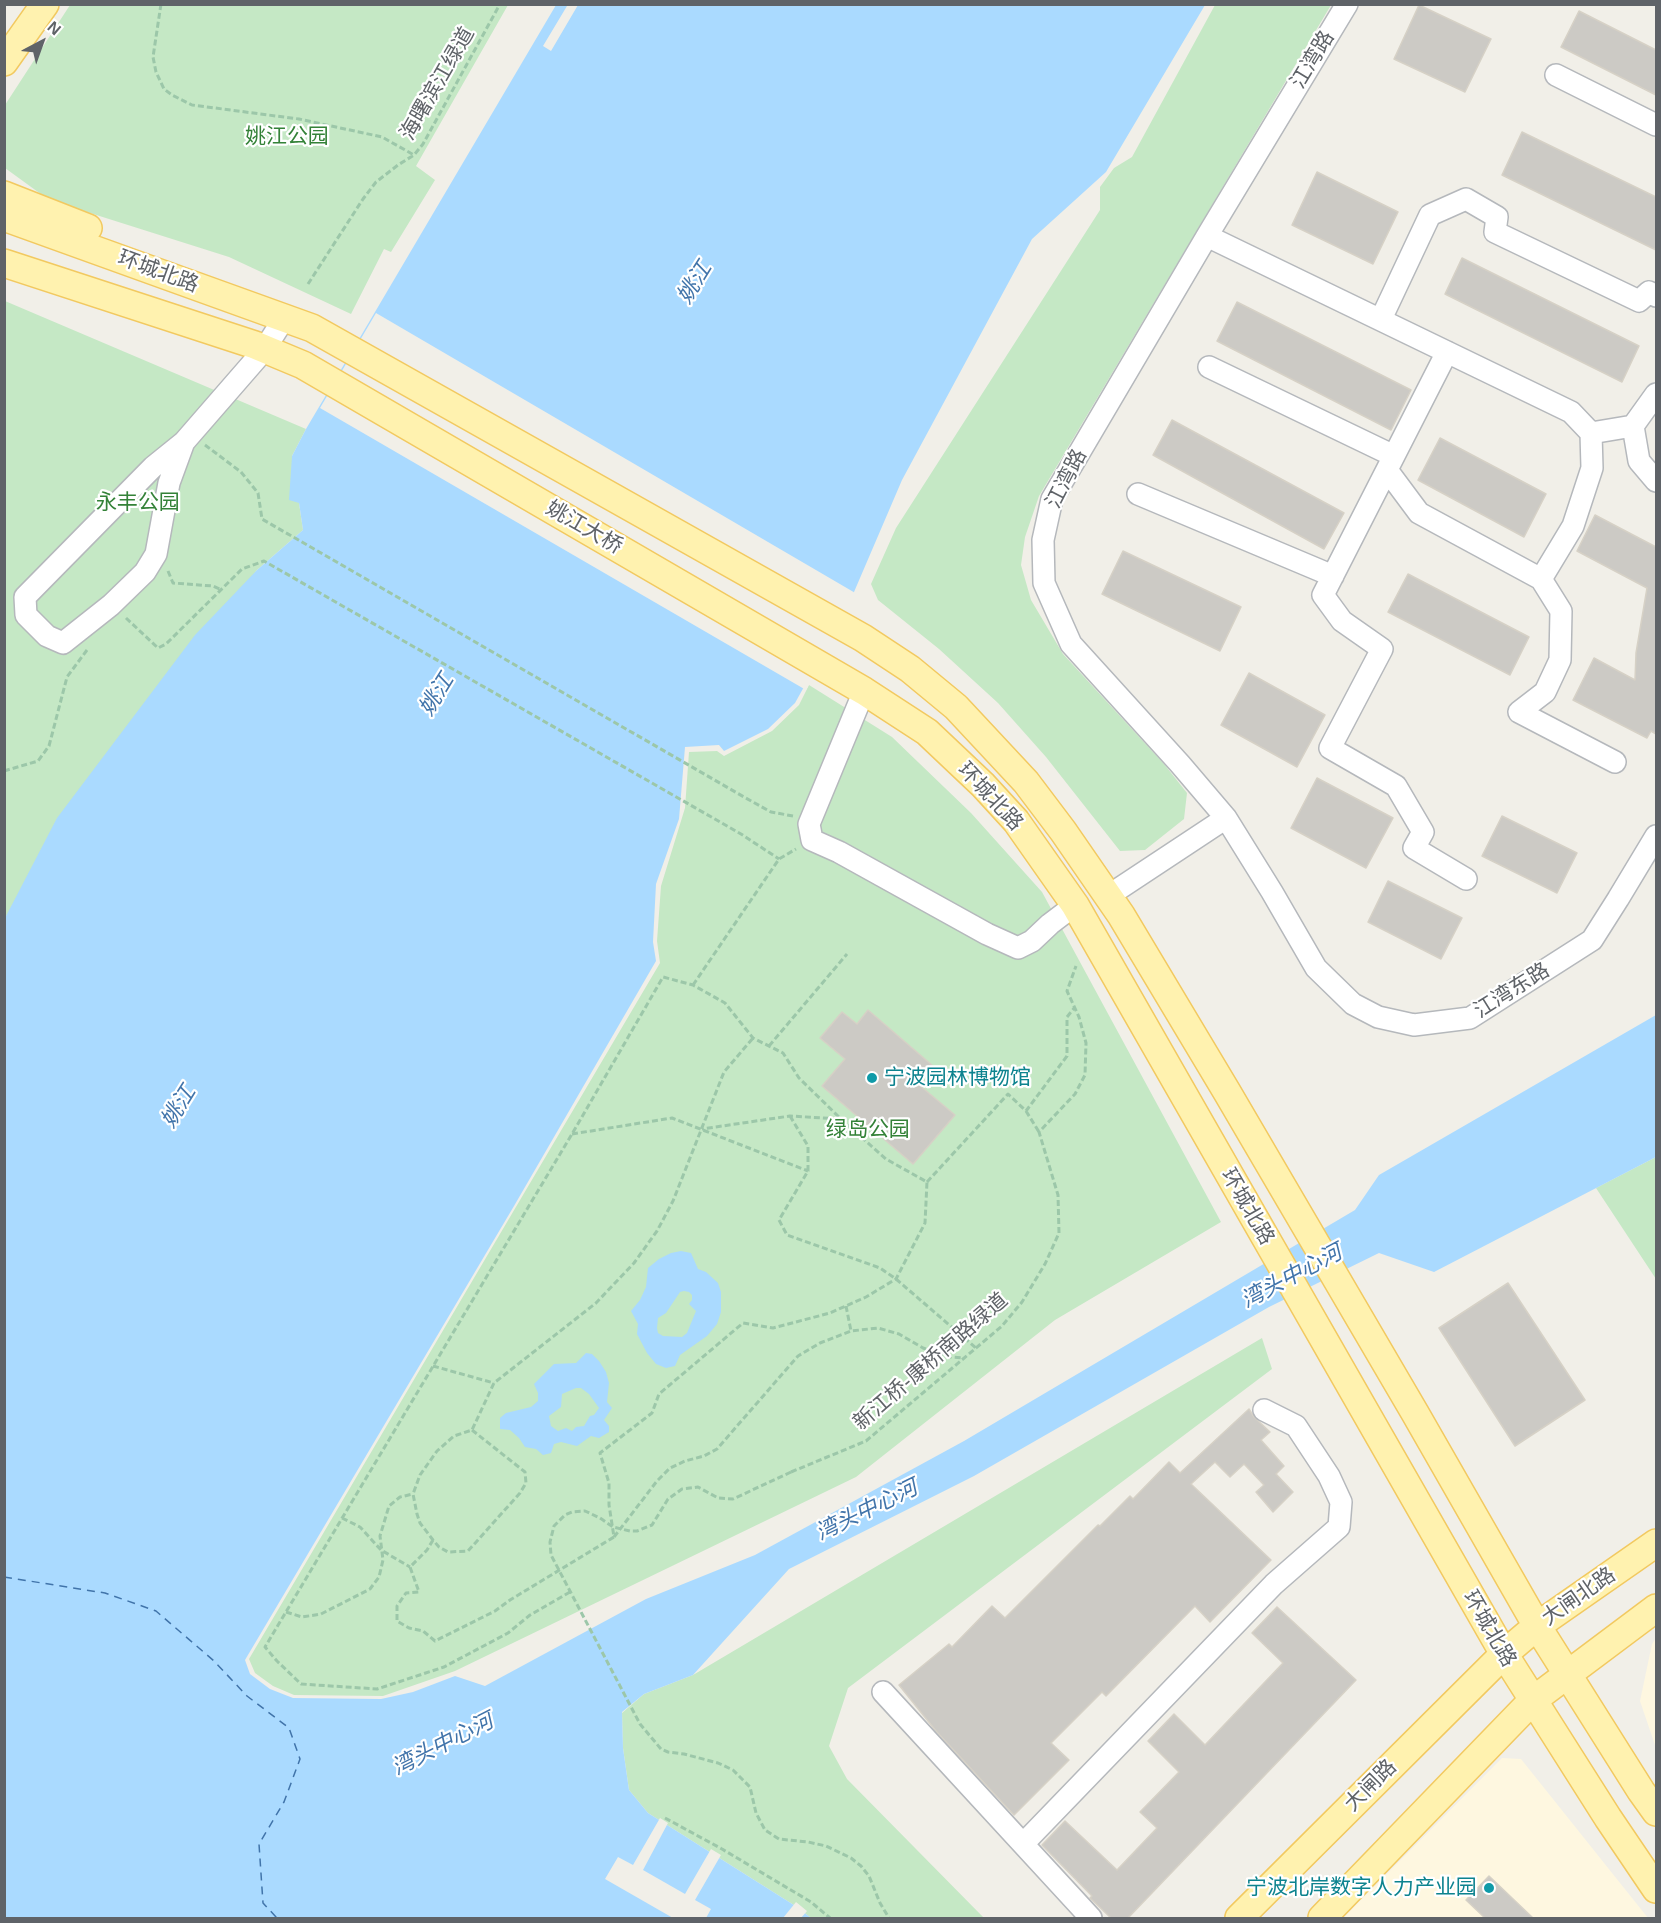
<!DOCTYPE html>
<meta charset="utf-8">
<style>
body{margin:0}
#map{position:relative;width:1661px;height:1923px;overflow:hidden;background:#f1efe8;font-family:Helvetica,sans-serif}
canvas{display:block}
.frame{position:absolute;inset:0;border:6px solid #5f6368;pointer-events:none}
.north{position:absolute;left:12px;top:12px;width:60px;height:60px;-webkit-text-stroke:4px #fff;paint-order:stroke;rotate:41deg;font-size:16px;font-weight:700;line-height:24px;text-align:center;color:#5f6368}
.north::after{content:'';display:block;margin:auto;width:21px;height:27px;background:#5f6368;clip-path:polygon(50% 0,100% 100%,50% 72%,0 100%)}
</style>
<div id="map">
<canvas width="1661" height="1923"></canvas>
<div class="frame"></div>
<div class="north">N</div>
</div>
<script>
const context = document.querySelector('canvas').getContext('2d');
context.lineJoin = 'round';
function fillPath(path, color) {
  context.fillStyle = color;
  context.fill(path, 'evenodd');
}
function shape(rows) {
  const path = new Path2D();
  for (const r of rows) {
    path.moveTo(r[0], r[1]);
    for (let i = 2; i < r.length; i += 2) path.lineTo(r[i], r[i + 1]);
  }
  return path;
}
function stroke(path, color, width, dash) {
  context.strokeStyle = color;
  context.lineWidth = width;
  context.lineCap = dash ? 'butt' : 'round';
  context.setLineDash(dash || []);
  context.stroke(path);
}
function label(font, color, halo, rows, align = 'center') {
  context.font = font + ' Helvetica,"Noto Sans SC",sans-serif';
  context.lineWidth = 4.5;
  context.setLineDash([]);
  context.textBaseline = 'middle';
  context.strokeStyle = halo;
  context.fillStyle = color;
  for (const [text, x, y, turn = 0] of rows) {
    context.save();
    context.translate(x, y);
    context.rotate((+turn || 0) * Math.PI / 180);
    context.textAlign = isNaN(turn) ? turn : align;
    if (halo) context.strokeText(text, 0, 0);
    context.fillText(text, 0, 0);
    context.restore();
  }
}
fillPath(shape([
 [1656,1638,1656,1748,1640,1701,1652,1644],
 [1502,1758,1521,1759,1648,1918,1343,1918]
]), '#fef7e0');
fillPath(shape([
 [70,5,508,5,416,166,435,180,391,252,384,249,351,314,229,257,49,200,5,168,5,105],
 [1215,5,1331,5,1039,496,1025,537,1021,565,1031,600,1063,654,1164,764,1187,793,1184,819,1145,850,1120,851,1046,757,998,703,939,649,878,600,871,584,896,528,1100,210,1100,187,1114,168,1132,157],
 [5,301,306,429,292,456,303,530,257,570,5,918],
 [809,685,892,737,971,813,1042,892,1221,1222,1055,1320,856,1477,455,1671,383,1696,294,1695,273,1686,255,1673,249,1659,660,963,657,941,661,886,685,808,689,752,717,751,724,756,772,731,799,705],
 [1656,1157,1656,1279,1596,1188],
 [1262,1338,1272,1369,848,1688,829,1746,847,1779,984,1918,811,1918,797,1907,648,1813,629,1790,623,1748,622,1713,644,1694,693,1675]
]), '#c5e8c5');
fillPath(shape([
 [556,5,1205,5,1106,172,1032,239,902,480,845,613,795,703,768,729,724,751,719,745,685,747,679,819,656,884,653,942,656,961,514,1206,245,1660,250,1674,270,1689,293,1698,381,1699,413,1692,455,1676,485,1686,646,1599,755,1555,964,1441,1355,1210,1379,1175,1656,1015,1656,1157,1434,1272,1379,1253,1269,1307,974,1476,789,1569,693,1675,644,1694,622,1712,623,1748,629,1790,648,1813,797,1907,811,1918,5,1918,5,918,57,818,195,635,257,570,303,530,299,503,289,500,292,456,306,429],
 [681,1251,691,1253,698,1269,706,1272,718,1283,721,1292,721,1312,717,1324,707,1336,680,1355,675,1366,666,1368,656,1364,647,1353,637,1334,638,1324,631,1311,640,1300,646,1287,648,1268,659,1259,671,1253],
 [684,1291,689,1292,692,1295,692,1300,689,1304,696,1311,687,1333,682,1337,663,1336,658,1333,657,1328,658,1318,666,1313,680,1292],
 [586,1353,592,1354,599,1361,606,1372,609,1383,607,1402,612,1408,604,1420,609,1426,609,1432,599,1438,591,1436,577,1446,561,1442,554,1444,551,1453,543,1455,536,1449,525,1447,519,1438,510,1430,500,1429,500,1418,506,1413,531,1407,538,1401,538,1393,534,1384,554,1364,576,1363],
 [576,1388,581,1388,589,1394,599,1408,594,1415,590,1416,584,1426,576,1427,572,1431,566,1428,558,1431,551,1426,549,1416,561,1407,562,1394]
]), '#aadaff');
fillPath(shape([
 [565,5,578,5,551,51,543,46,567,6],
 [376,313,857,594,848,614,806,690,320,408],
 [660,1818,668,1823,643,1870,685,1894,711,1849,721,1855,695,1900,711,1909,706,1918,673,1918,605,1879,618,1857,633,1865],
 [796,1902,807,1911,801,1918,783,1918]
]), '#f1efe8');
stroke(shape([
 [4,1577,105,1593,156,1611,214,1661,247,1696,289,1728,300,1759,284,1802,259,1844,263,1903,277,1918]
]), '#4174aa', 1.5, [8, 6]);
const building = shape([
 [1419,5,1491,39,1465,92,1394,59,1419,5],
 [1579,11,1656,50,1656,95,1561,47,1579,11],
 [1522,132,1656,197,1656,250,1502,175,1522,132],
 [1317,172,1398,212,1373,264,1292,225,1317,172],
 [1462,258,1639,346,1622,382,1445,294,1462,258],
 [1237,302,1411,390,1391,430,1217,341,1237,302],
 [1172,420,1344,513,1324,549,1153,455,1172,420],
 [1440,438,1546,494,1524,537,1418,480,1440,438],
 [1595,515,1656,547,1656,734,1651,731,1647,738,1573,700,1594,658,1635,680,1636,653,1647,588,1577,551,1595,515],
 [1123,551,1241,607,1220,651,1102,594,1123,551],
 [1408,574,1529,637,1510,675,1388,612,1408,574],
 [1249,673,1325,715,1297,767,1221,725,1249,673],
 [1317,778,1393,818,1366,868,1291,828,1317,778],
 [1502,816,1577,853,1557,893,1482,856,1502,816],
 [1388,881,1462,918,1441,959,1368,922,1388,881],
 [868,1010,933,1066,918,1084,955,1115,913,1164,822,1086,845,1059,820,1038,842,1012,857,1024,868,1010],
 [1508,1283,1585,1400,1515,1446,1439,1328,1508,1283],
 [1249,1409,1254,1417,1270,1432,1261,1440,1284,1466,1276,1474,1293,1492,1273,1512,1256,1492,1264,1485,1244,1464,1230,1477,1215,1462,1191,1484,1271,1560,1210,1622,1195,1606,1106,1696,1102,1692,1051,1743,1069,1760,1014,1815,936,1731,899,1685,949,1644,952,1647,992,1606,1005,1618,1098,1525,1100,1526,1130,1496,1133,1499,1169,1462,1180,1473,1249,1409],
 [1277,1607,1356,1680,1128,1918,1111,1918,1090,1898,1092,1896,1042,1845,1065,1821,1117,1870,1157,1828,1140,1812,1179,1772,1148,1741,1174,1714,1205,1745,1283,1663,1252,1633,1277,1607],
 [1489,1876,1533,1918,1485,1918,1466,1900,1489,1876]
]);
fillPath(building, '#cccac5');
stroke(building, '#d6d1c6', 1.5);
const minor = shape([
 [1556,75,1656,125],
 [1207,236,1571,412,1591,433,1633,426],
 [1381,319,1430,215,1466,199,1497,217,1495,232,1639,301,1649,292,1656,296],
 [1447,352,1323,595,1342,621,1382,649,1330,748,1396,786,1423,832,1414,848,1466,879],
 [1209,367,1394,456],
 [1656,394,1633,426,1639,461,1656,481],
 [184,442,169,483,156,554,145,572,111,605,63,643,47,636,26,615,25,597,153,467,184,442,264,350,285,317],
 [1387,470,1419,513,1541,579,1573,526,1592,468,1591,433],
 [1138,494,1333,576],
 [1541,579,1561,611,1560,660,1545,692,1519,712,1615,762],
 [864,691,809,824,812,840,839,852,987,934,1018,948,1032,941,1050,924,1075,905],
 [1226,818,1272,892,1316,968,1353,1004,1378,1017,1414,1025,1470,1018,1592,940,1618,899,1656,836],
 [1108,896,1226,818,1180,764,1071,644,1044,583,1043,540,1052,499,1207,236,1347,4],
 [883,1692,1091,1918],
 [1023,1844,1274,1584,1339,1527,1341,1502,1329,1476,1296,1426,1264,1410]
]);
const major = shape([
 [4,62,45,4],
 [4,195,88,228],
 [4,217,312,328,863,638,910,669,956,707,1026,782,1063,831,1121,915,1227,1092,1415,1413,1537,1626,1641,1791,1656,1812],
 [4,263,255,345,303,365,864,691,927,732,983,785,1016,821,1075,905,1504,1654,1608,1818,1656,1889],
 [1239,1918,1504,1654,1537,1626,1656,1543],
 [1322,1918,1532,1701,1656,1608]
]);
stroke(minor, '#b5b8bc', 24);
stroke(major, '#f2c960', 30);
stroke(shape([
 [161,4,153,57,156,72,164,89,172,95,192,105,299,119,382,137,414,155],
 [308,284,363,199,376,182,398,165,414,155,423,144,500,4],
 [205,445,241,472,258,493,262,519,744,797,771,812,793,816],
 [168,571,173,583,213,586,222,590],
 [126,618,158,648,166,644,242,569,264,561,741,834,779,859],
 [4,771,38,761,49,746,67,677,87,650],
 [693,985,779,859,796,849],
 [769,1046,847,954],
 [1026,1111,1039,1132],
 [790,1116,808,1146,808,1171,779,1220,787,1235,880,1268,896,1279,976,1348],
 [572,1134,672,1118,808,1171],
 [927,1182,1008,1094,1026,1111,1067,1056,1067,1017,1075,1007],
 [846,1306,851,1331],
 [433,1366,494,1383],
 [472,1430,525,1472,526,1483,520,1493,468,1551,448,1552,439,1547,433,1540,420,1523,417,1514,413,1494,420,1475,437,1451,454,1436,472,1430,494,1383,596,1303,634,1263,657,1231,673,1201,724,1072,753,1038],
 [791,1472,866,1441,1002,1326,1022,1302,1045,1264,1059,1233,1058,1195,1039,1132,1075,1094,1085,1075,1086,1043,1079,1017,1067,991,1076,966],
 [342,1518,360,1527,381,1550,410,1567],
 [614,1537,657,1481,670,1468,685,1461,704,1456,717,1449,798,1356,820,1343,851,1331,878,1328,899,1334,923,1348,951,1357,963,1358],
 [433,1540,427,1550,410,1567,419,1592,406,1593,397,1606,397,1621,409,1628,423,1631,435,1641,495,1611,510,1600,614,1537,609,1505,609,1483,600,1453,652,1413,659,1394,743,1323,773,1328,830,1313,866,1297,896,1279,925,1223,927,1182,886,1159,841,1119,790,1116,702,1129],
 [570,1592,530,1615,508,1633,444,1667,377,1689,301,1684,277,1661,265,1647,572,1134,663,977,693,985,725,1003,753,1038,783,1053,799,1078,841,1119],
 [286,1612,302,1617,321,1614,370,1589,379,1577,383,1560,380,1536,389,1506,400,1497,413,1494],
 [665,1818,722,1849,811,1902,830,1918]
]), '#9cc7a9', 3, [6, 3]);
stroke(minor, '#fff', 21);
stroke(major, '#fff2af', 27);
stroke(shape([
 [791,1472,733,1499,718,1498,698,1487,682,1489,668,1499,652,1525,637,1531,630,1531,613,1527,600,1518,585,1511,572,1512,565,1515,554,1526,550,1542,551,1555,640,1724,661,1749,668,1752,684,1754,718,1763,733,1770,750,1787,756,1813,765,1830,779,1839,808,1842,826,1846,851,1858,861,1866,869,1876,880,1903,889,1918]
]), '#9cc7a9', 3, [6, 3]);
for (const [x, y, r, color] of [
 [872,1078,6,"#0f9aa8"],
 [1489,1888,6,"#0f9aa8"]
]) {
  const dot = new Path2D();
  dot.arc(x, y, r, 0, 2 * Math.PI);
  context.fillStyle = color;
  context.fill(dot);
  stroke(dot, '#fff', 2);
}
label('21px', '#5f6368', '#fff', [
 ["江湾路",1313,60,-59],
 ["海曙滨江绿道",438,84,-60],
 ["环城北路",158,272,20],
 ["江湾路",1067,479,-63],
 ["姚江大桥",584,528,30],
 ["环城北路",990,797,47],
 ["江湾东路",1512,991,-32],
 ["环城北路",1247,1207,60],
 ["新江桥-康桥南路绿道",931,1362,-41],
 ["大闸北路",1579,1597,-35],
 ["环城北路",1489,1629,60],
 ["大闸路",1371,1786,-45]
]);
label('21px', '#348238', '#fff', [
 ["姚江公园",287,137],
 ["永丰公园",138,503],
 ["绿岛公园",868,1130]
]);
label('21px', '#0d838f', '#fff', [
 ["宁波园林博物馆",884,1078],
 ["宁波北岸数字人力产业园",1477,1888,"right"]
], 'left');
label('italic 22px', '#4174aa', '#fff', [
 ["姚江",695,283,-58],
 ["姚江",437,695,-58],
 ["姚江",179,1107,-58],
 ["湾头中心河",1292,1277,-28],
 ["湾头中心河",867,1511,-26],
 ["湾头中心河",443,1745,-27]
]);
</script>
